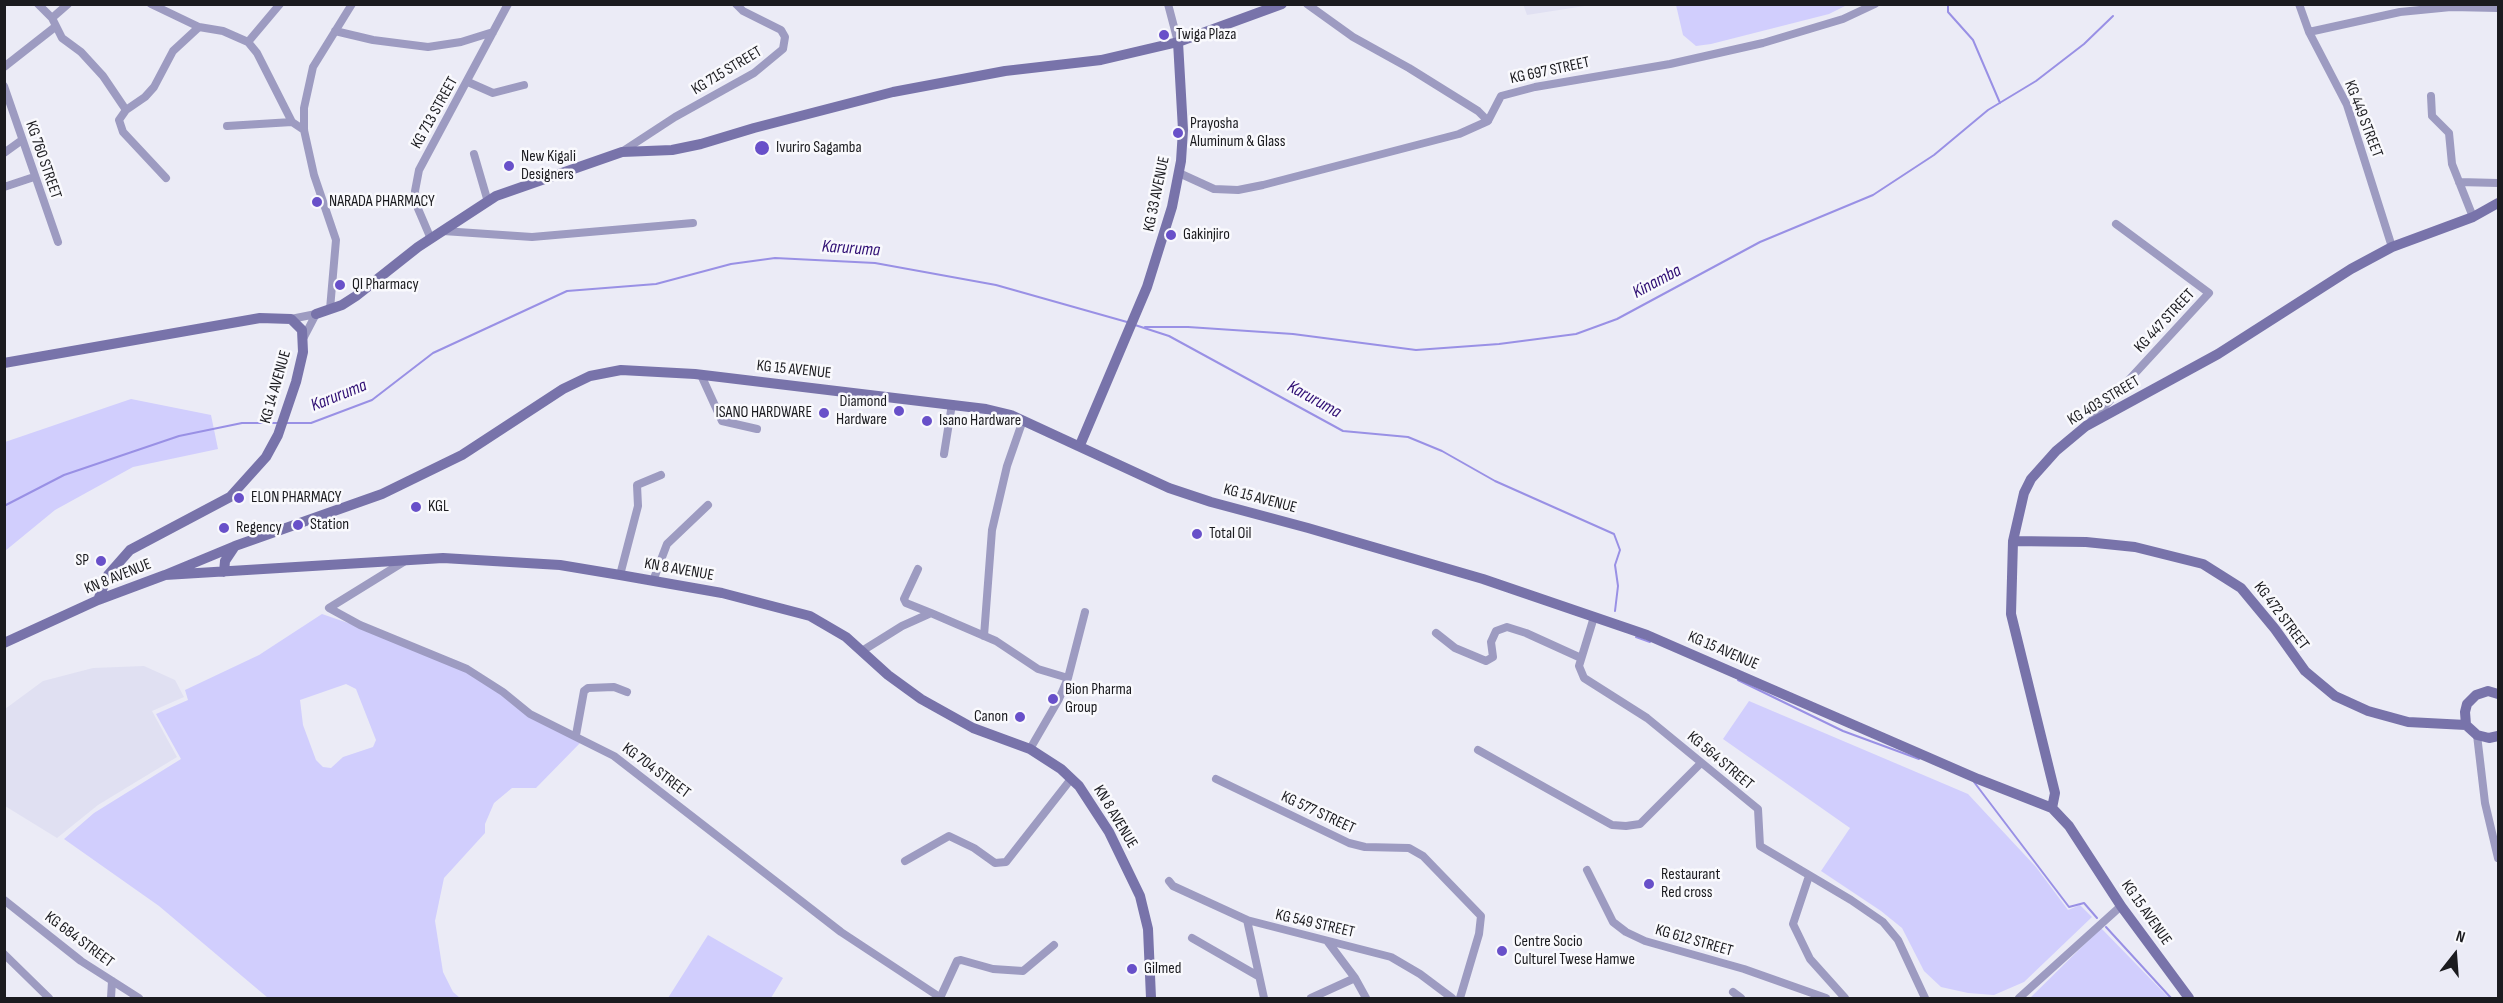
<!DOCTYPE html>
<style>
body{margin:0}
#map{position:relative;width:2503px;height:1003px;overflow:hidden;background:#ebebf6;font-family:"Sofia Sans Condensed",sans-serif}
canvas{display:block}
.frame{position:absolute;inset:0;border:6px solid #1b1b1f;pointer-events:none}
.north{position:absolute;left:2425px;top:925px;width:60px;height:60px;-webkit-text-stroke:4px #f9f9fd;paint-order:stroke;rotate:17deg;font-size:16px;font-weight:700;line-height:24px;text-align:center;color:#1b1b1f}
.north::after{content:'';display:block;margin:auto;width:21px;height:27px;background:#1b1b1f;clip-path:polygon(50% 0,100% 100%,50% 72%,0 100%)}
</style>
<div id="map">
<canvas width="2503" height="1003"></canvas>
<div class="frame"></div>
<div class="north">N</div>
</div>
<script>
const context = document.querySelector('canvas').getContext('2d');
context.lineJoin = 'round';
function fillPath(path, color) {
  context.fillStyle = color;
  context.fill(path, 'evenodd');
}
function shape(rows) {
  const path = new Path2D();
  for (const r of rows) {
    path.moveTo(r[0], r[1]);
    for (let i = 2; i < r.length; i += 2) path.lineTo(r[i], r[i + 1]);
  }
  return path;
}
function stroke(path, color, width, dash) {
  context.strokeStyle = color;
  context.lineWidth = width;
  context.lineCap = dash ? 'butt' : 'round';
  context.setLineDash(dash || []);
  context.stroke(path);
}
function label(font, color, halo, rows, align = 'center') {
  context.font = font + ' "Sofia Sans Condensed",sans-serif';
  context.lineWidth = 5;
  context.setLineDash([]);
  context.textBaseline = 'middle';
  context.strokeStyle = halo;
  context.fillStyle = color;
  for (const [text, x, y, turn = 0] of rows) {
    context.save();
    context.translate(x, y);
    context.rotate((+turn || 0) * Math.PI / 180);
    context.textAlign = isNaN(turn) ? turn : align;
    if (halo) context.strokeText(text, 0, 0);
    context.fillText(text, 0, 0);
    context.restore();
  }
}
fillPath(shape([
 [1523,4,1591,4,1591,5,1527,15],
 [144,666,175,680,184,697,152,711,177,757,98,805,57,838,5,806,5,709,43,681,93,668]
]), '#e0e0f2');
fillPath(shape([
 [1676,5,1676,4,1847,5,1829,14,1711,44,1696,46,1683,35],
 [131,399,211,415,218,449,133,467,55,510,5,551,5,442],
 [322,614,458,661,488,679,533,717,582,741,536,788,512,788,494,803,485,824,485,833,444,878,435,921,443,972,453,992,460,998,268,998,159,906,64,839,94,813,181,759,156,714,188,700,185,690,259,655],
 [346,684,356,689,376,740,373,747,343,757,331,768,323,767,316,760,303,725,300,700],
 [1749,701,1968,794,2036,867,2068,910,2080,905,2092,917,2024,982,1994,995,1968,993,1941,987,1924,971,1902,928,1881,911,1821,871,1850,828,1723,739],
 [2101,928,2169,998,2030,998],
 [708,935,783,978,771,998,668,998]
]), '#d1cefd');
stroke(shape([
 [1948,4,1948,12,1973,40,2000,103],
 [1135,325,1169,336,1343,431,1408,437,1442,451,1495,481,1614,534,1620,550,1615,565,1618,586,1615,611],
 [1145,327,1188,327,1293,334,1416,350,1499,344,1576,334,1617,319,1760,242,1873,195,1934,155,1988,110,2036,81,2084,44,2113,16],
 [286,423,311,423,372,400,433,353,567,291,656,284,731,264,775,258,875,263,996,285,1127,322],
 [4,506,64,475,179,436,242,423,277,423],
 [1636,637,1650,642],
 [1738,680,1843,731,1919,759],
 [1974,782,2069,907,2084,903,2097,918],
 [2106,927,2171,998]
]), '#9990e5', 2);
stroke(shape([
 [38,4,52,18,62,38,81,52,103,76,126,110,119,120,123,132,166,178],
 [151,4,199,27,223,31,248,42,257,53,292,122,304,130],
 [1168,4,1178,42],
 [1307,4,1353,37,1409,68,1478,111,1488,121],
 [2299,4,2309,32,2347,105,2392,247],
 [52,18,68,4],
 [335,31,373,40,428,47,461,42,493,32],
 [2309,32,2400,12,2451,7,2498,8],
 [248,42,280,4],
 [4,67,55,27],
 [468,82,493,93,524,85],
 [4,86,58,242],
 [2431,96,2432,116,2449,133,2452,164,2473,217],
 [126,110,145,97,154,87,173,51,199,27],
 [227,126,292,122],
 [623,151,675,117,754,73,783,49,785,37,781,30,743,11,736,4],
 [4,153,22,140],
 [474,154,488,202],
 [1179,173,1214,189,1238,190,1263,185,1459,134,1488,121,1501,96,1535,87,1670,64,1763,43,1843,19,1875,4],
 [2459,182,2498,183],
 [4,187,34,177],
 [443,231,532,237,693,223],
 [431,239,416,204,415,191,419,170,508,4],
 [330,309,336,240,314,175,304,130,304,108,313,67,352,4],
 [291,319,316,314],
 [304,337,316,314],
 [701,375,722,421,757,429],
 [2091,421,2209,293,2116,224],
 [944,454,952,404],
 [405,561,329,608,360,625,467,669,503,692,530,714,614,756,841,932,941,998],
 [918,569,904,599,906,603,931,613],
 [620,575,638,506,637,485,661,475],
 [653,581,667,544,708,505],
 [1594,617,1579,666,1584,678,1647,718,1758,809,1760,846,1851,900,1883,922,1898,940,1925,998],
 [1436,633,1455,648,1486,661,1493,657,1491,642,1496,631,1507,627,1526,633,1581,658],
 [984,636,992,530,1007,466,1023,420],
 [862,651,902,626,931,613,996,641,1038,669,1068,678],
 [576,735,584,691,588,688,614,687,627,692],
 [2477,735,2485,803,2498,858],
 [1030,749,1059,699,1068,678,1085,612],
 [1478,750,1612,825,1626,826,1640,824,1700,764],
 [1216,779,1349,843,1365,847,1409,848,1423,856,1481,916,1479,934,1460,998],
 [905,861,949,836,974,848,995,863,1006,862,1071,779],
 [1587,870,1613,922,1626,932,1645,941,1744,969,1826,998],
 [1809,876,1793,924,1810,959,1845,998],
 [1169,881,1173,886,1247,920,1391,957,1420,974,1452,998],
 [4,900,81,961,139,998],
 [1247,920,1264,998],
 [1192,938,1258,976],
 [1328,942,1355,978,1366,998],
 [4,954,49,998],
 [1733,992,1741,998],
 [111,998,112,981],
 [940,998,957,961,961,960,993,969,1023,971,1054,945],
 [1311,998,1355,978],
 [2019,998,2121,906]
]), '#9d9bc1', 8);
stroke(shape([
 [316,314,342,305,356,296,418,247,496,196,622,152,672,150,701,144,754,128,893,92,1005,71,1101,60,1178,42],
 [4,363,260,318,291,319,302,330,303,352,296,382,278,435,266,457,230,497,130,550,108,575,98,600],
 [1080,445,1147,287,1172,207,1181,161,1183,130,1178,42,1282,4],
 [2013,541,2086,542,2135,547,2203,564,2241,588,2275,629,2305,671,2335,696,2368,711,2408,722,2466,725],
 [224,572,225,561,235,546],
 [165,575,235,546,382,494,462,455,563,389,590,376,621,370,695,374,986,409,1011,415,1169,488,1211,502,1308,528,1483,579,1647,635,1978,779,2052,808,2069,826,2121,906,2189,998],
 [4,643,98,600,165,575,443,558,560,565,620,575,722,593,810,616,846,637,888,675,921,699,973,728,1030,749,1061,769,1079,786,1109,832,1140,896,1148,929,1151,998],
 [2498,694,2488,691,2476,695,2467,704,2465,712,2466,725,2477,735,2489,738,2498,736],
 [2052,808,2055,793,2011,614,2013,541,2024,493,2031,479,2056,451,2086,426,2218,354,2351,269,2392,247,2473,217,2498,203]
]), '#7873aa', 10);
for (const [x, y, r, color] of [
 [1164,35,6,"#6850c9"],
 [1178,133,6,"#6850c9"],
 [762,148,8,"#6850c9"],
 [509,166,6,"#6850c9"],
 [317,202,6,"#6850c9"],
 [1171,235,6,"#6850c9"],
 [340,285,6,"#6850c9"],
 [899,411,6,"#6850c9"],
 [824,413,6,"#6850c9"],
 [927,421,6,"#6850c9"],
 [239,498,6,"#6850c9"],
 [416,507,6,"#6850c9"],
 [298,525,6,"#6850c9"],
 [224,528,6,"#6850c9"],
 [1197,534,6,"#6850c9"],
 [101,561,6,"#6850c9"],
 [1053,699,6,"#6850c9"],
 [1020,717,6,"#6850c9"],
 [1649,884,6,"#6850c9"],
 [1502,951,6,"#6850c9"],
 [1132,969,6,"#6850c9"]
]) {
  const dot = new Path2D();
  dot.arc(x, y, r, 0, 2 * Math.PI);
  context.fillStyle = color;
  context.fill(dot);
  stroke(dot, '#f9f9fd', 2);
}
label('16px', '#1b1b1f', '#f9f9fd', [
 ["Twiga Plaza",1176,35],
 ["Prayosha",1190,124],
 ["Aluminum & Glass",1190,142],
 ["Ivuriro Sagamba",776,148],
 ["New Kigali",521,157],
 ["Designers",521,175],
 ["NARADA PHARMACY",329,202],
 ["Gakinjiro",1183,235],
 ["Ql Pharmacy",352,285],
 ["Diamond",887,402,"right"],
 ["Hardware",887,420,"right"],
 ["ISANO HARDWARE",812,413,"right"],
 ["Isano Hardware",939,421],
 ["ELON PHARMACY",251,498],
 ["KGL",428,507],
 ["Station",310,525],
 ["Regency",236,528],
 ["Total Oil",1209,534],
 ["SP",89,561,"right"],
 ["Bion Pharma",1065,690],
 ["Group",1065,708],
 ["Canon",1008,717,"right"],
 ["Restaurant",1661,875],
 ["Red cross",1661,893],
 ["Centre Socio",1514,942],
 ["Culturel Twese Hamwe",1514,960],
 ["Gilmed",1144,969]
], 'left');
label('16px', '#1b1b1f', '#f9f9fd', [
 ["KG 715 STREET",727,71,-31],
 ["KG 697 STREET",1550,71,-12],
 ["KG 713 STREET",435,113,-61],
 ["KG 449 STREET",2363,119,69],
 ["KG 760 STREET",43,160,71],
 ["KG 33 AVENUE",1157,194,-78],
 ["KG 447 STREET",2165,321,-47],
 ["KG 15 AVENUE",794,370,6],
 ["KG 14 AVENUE",276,387,-74],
 ["KG 403 STREET",2104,401,-31],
 ["KG 15 AVENUE",1260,499,15],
 ["KN 8 AVENUE",679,570,10],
 ["KN 8 AVENUE",118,577,-22],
 ["KG 472 STREET",2281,616,53],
 ["KG 15 AVENUE",1723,651,23],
 ["KG 564 STREET",1720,761,40],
 ["KG 704 STREET",656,771,37],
 ["KG 577 STREET",1318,813,25],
 ["KN 8 AVENUE",1115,817,59],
 ["KG 15 AVENUE",2146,913,55],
 ["KG 549 STREET",1315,924,13],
 ["KG 684 STREET",79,940,37],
 ["KG 612 STREET",1694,941,16]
]);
label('italic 18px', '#300f74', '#f9f9fd', [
 ["Karuruma",851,249,4],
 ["Kinamba",1657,282,-28],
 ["Karuruma",339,396,-22],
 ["Karuruma",1314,400,29]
]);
</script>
